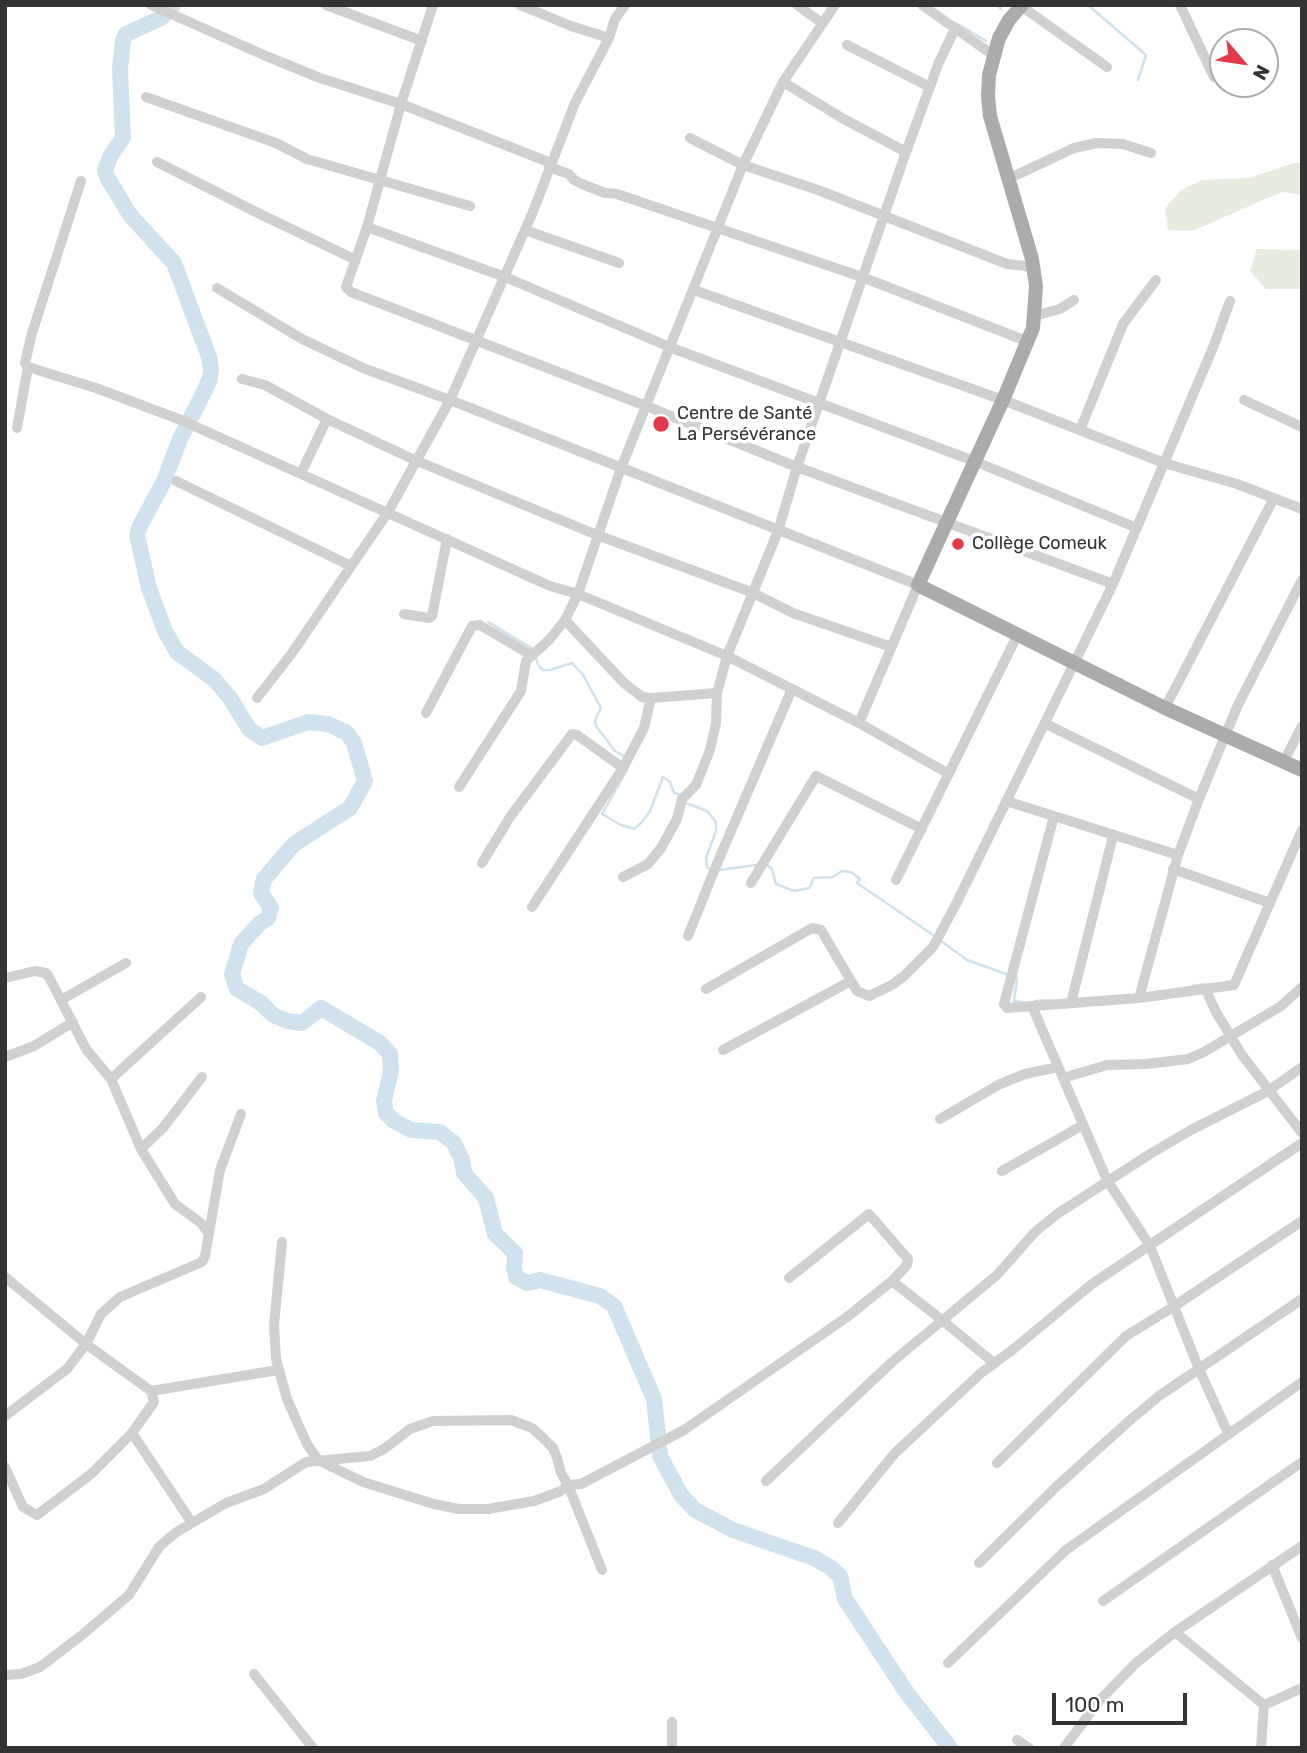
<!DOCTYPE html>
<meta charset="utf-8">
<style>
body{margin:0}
#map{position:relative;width:1307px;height:1753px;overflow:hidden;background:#fff;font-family:Rubik,sans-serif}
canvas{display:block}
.frame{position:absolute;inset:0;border:7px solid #333;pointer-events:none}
.north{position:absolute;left:1209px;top:28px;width:70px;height:70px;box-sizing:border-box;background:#fff;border:2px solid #adadad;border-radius:50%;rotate:119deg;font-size:19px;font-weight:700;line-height:28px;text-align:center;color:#333}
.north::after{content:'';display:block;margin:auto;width:24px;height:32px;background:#e63946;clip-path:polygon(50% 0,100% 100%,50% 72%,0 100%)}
.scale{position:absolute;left:1052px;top:1693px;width:135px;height:32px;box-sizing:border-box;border:4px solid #333;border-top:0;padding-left:9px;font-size:21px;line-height:24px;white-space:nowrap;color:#333;-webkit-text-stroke:5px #fff;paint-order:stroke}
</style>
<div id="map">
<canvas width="1307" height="1753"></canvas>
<div class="frame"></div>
<div class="north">N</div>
<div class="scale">100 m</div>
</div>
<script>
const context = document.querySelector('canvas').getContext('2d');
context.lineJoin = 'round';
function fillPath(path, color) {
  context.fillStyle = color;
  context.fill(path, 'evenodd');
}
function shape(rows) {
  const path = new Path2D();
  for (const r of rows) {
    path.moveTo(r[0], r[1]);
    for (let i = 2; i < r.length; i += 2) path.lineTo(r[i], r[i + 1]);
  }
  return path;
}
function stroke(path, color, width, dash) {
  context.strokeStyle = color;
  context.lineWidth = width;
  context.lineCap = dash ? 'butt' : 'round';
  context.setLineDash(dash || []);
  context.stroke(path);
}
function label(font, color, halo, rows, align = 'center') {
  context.font = font + ' Rubik,sans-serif';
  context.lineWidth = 7;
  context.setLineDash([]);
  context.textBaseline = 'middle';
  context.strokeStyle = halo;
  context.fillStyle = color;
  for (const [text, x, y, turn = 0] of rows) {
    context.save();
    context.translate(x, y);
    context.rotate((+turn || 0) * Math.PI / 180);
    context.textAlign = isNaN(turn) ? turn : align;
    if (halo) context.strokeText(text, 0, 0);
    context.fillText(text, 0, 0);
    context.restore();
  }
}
fillPath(shape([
 [1294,163,1302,163,1302,195,1282,192,1192,231,1168,230,1165,208,1181,190,1202,180,1249,178],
 [1257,249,1302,250,1302,289,1266,289,1250,271]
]), '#e6ecdf');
stroke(shape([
 [997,5,1001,9],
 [1088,5,1146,55,1138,80],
 [956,23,986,41],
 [488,622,533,649],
 [536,658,538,665,543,670,550,670,572,663,583,675,601,708,595,720,596,726,615,751,624,756],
 [627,770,602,814,621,825,634,829,642,822,650,811,663,777,670,782,674,793,681,795],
 [686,803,707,811,716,822,716,831,706,858,707,867,712,871],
 [766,864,772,869,776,884,794,891,809,888,814,878,833,877,842,871,851,872,860,879,857,883,936,937],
 [719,870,756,865],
 [941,941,967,960,1009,975],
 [1016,975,1017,980,1014,1001,1022,1002],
 [1192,986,1206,984],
 [1035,1001,1050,1000]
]), '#cfe2ee', 2.5);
stroke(shape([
 [173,5,161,18,126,34,123,40,120,69,123,138,111,155,105,170,107,177,130,215,174,263,209,357,211,368,210,378,204,392,180,439,164,481,140,526,137,535,149,588,165,631,177,652,215,680,230,698,249,729,262,738,308,722,328,724,347,733,354,743,365,781,350,808,294,844,264,879,261,893,271,908,268,918,260,923,241,944,232,974,237,989,261,1003,273,1015,287,1021,302,1023,321,1008,380,1043,390,1054,391,1071,384,1101,386,1113,394,1121,411,1130,440,1132,454,1143,462,1160,464,1173,486,1198,495,1234,515,1253,514,1268,516,1277,527,1283,540,1280,600,1296,614,1306,654,1399,660,1456,681,1495,695,1510,733,1530,814,1558,830,1567,840,1576,845,1599,907,1693,950,1748]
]), '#cfe2ee', 16);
stroke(shape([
 [151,5,266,56,320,78,401,104,551,163],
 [326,5,422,41],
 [433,5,401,104,367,227,346,287,351,292,646,406,797,467,1113,584],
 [520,5,571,26,609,38],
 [797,5,822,23],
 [922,5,993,55],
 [1180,5,1214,77],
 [1021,6,1107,67],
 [847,45,930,87],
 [783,82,842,118,906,152],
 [146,97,276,143,307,159,470,206],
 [690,138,743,165,818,190,1007,264,1033,267],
 [157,162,262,215,354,259],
 [549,167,569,174,574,180,582,184,605,193,617,194,862,277,1029,342],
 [1008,179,1074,148,1097,143,1123,144,1151,153],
 [367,227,505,277,672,348,974,461,1137,528],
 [525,230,619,263],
 [217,288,302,339,363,368,450,400,918,585,859,723],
 [694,290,1003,400,1164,463,1237,484,1302,509],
 [1034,316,1060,309,1074,300],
 [28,367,96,388,181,420,550,586,578,594,727,656,859,723,949,774],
 [242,379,265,385,327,419,417,461,597,535,751,592,793,613,891,647],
 [1244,400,1302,427],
 [17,428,28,367,25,363,32,333,81,181],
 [1080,430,1123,324,1156,280],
 [301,473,327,419],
 [176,481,351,566],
 [404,614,429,618,432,616,447,539],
 [565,620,624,683,642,697,651,698,717,693],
 [257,698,292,653,388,512,450,400,532,214,575,103,609,38,615,19,625,5],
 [1165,708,1274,498],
 [426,713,472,626,480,625,531,655],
 [1046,724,1199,799],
 [1283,763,1302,726],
 [459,787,521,691,526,661,549,640,565,620,578,594,621,468,743,165,783,82,835,5],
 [1006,801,1178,855],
 [1054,816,1004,1004,1007,1008,1139,998,1234,985,1302,830],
 [482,863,510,817,572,734,577,735,623,768],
 [1173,869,1270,903],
 [623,877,648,864,661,848,677,819,682,799,696,785,710,750,716,723,717,693,727,656,778,531,797,467,906,152,939,62,955,29],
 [896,880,1018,634],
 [751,883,816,776,922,829],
 [532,907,623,768,644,728,651,698],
 [688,936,716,866,792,689],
 [5,978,35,971,46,973,49,977,86,1049,111,1079,141,1149,175,1204,201,1223,209,1234],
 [706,989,812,928,821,930,857,991,869,996,892,985,904,976,933,947,956,904,1113,584,1214,345,1230,301],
 [1206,990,1216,1012,1242,1055,1302,1133],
 [1139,998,1178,855,1199,799,1237,707,1302,580],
 [61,1000,126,963],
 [1071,1003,1113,836],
 [1032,1006,1107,1180,1150,1246,1199,1369,1228,1433],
 [723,1050,851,981],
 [5,1057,34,1046,73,1022],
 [1063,1078,1107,1065,1146,1064,1188,1059,1204,1052,1281,1006,1302,987],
 [111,1079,201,997],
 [940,1119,1000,1084,1025,1074,1058,1067],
 [141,1149,163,1128,202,1077],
 [1002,1171,1083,1125],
 [282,1242,274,1325,276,1359,287,1399,307,1444,318,1460,363,1482,434,1504,459,1509,488,1509,534,1501,561,1491,568,1485,581,1484,684,1430,847,1317,892,1281,907,1265,908,1259,869,1214,789,1278],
 [5,1277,86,1344,151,1391,154,1402,132,1433,91,1474,37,1515,23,1507,5,1467],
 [892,1281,942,1320,994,1363],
 [151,1391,278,1370],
 [5,1416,67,1369,86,1344,101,1314,120,1297,202,1262,205,1256,220,1170,241,1114],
 [132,1433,192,1523],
 [997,1463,1126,1336,1173,1307,1302,1221],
 [766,1481,892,1362,997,1275,1035,1232,1057,1214,1150,1154,1191,1130,1268,1091,1302,1067],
 [838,1523,895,1453,981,1373,1011,1351,1092,1284,1302,1143],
 [979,1563,1056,1487,1129,1421,1159,1396,1302,1299],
 [1272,1565,1302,1638],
 [1103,1601,1302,1462],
 [1175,1632,1264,1705],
 [948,1663,1066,1550,1302,1382],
 [254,1674,313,1748],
 [5,1675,21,1674,40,1667,82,1635,129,1595,159,1547,175,1533,226,1503,264,1489,306,1462,370,1456,384,1449,410,1429,433,1421,511,1420,532,1428,542,1437,553,1448,557,1458,561,1473,568,1485,602,1570],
 [1264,1705,1302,1688],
 [1017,1740,1029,1748],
 [672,1748,672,1722],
 [1064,1748,1099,1701,1136,1663,1175,1632,1302,1546],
 [1261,1748,1264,1705]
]), '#d0d0d0', 10);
stroke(shape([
 [1022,5,1009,20,999,38,989,75,988,96,990,116,1032,259,1036,286,1033,328,1003,400,918,585,1165,708,1302,770]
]), '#ababab', 14);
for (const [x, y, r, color] of [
 [661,424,9,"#e63946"],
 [958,544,7,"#e63946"]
]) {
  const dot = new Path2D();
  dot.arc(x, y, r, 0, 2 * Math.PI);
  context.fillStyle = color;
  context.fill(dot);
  stroke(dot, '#fff', 2.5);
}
label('18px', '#333', '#fff', [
 ["Centre de Santé",677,414],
 ["La Persévérance",677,435],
 ["Collège Comeuk",972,544]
], 'left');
</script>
